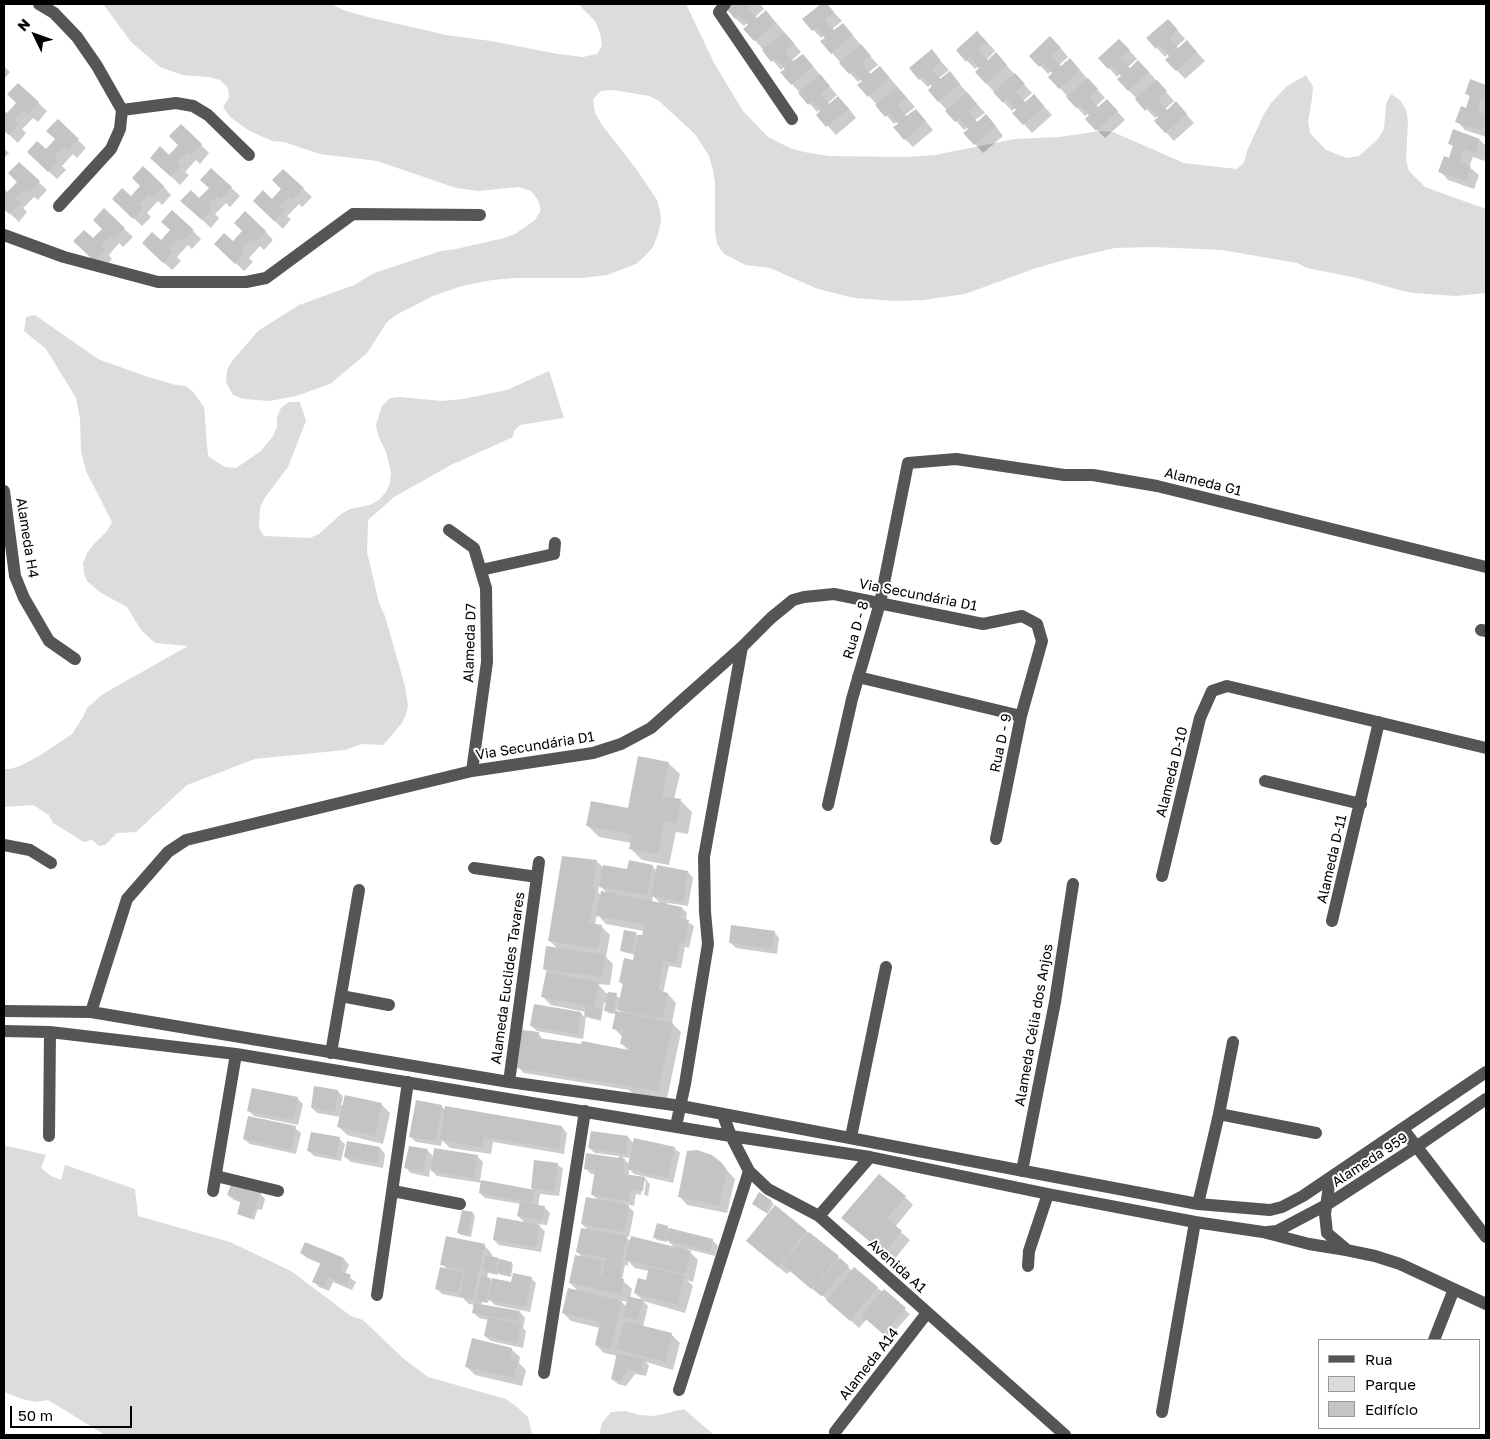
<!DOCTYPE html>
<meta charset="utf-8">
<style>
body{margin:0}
#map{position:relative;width:1490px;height:1439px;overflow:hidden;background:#fff;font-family:"Golos Text",sans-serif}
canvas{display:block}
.frame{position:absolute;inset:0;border:5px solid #000;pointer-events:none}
.legend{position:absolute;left:1318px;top:1339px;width:162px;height:90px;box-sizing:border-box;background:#fff;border:1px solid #999;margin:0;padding:6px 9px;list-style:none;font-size:15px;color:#000}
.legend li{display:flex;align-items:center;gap:10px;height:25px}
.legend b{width:25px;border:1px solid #999}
.north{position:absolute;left:10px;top:10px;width:50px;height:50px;-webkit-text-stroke:4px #fff;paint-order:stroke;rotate:312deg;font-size:14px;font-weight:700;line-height:20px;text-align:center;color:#000}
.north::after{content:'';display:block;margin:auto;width:18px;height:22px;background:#000;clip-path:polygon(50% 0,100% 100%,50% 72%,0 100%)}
.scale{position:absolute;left:10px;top:1406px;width:122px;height:22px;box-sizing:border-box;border:2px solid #000;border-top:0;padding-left:6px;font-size:15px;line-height:18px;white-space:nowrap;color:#000;-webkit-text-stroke:4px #fff;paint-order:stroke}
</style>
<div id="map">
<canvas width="1490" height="1439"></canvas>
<div class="frame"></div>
<ul class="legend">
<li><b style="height:6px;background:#555"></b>Rua</li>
<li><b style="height:14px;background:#dcdcdc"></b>Parque</li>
<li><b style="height:14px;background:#c4c4c4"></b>Edifício</li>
</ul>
<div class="north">N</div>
<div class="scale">50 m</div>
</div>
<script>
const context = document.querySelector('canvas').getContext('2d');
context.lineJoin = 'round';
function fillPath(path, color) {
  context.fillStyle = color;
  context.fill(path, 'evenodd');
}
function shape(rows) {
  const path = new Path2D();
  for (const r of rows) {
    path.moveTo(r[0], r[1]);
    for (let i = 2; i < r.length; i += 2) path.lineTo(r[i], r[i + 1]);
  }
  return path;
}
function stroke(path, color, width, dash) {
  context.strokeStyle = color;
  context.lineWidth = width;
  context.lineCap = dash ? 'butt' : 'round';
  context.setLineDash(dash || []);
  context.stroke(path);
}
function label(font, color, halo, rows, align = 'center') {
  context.font = font + ' "Golos Text",sans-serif';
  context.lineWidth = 4;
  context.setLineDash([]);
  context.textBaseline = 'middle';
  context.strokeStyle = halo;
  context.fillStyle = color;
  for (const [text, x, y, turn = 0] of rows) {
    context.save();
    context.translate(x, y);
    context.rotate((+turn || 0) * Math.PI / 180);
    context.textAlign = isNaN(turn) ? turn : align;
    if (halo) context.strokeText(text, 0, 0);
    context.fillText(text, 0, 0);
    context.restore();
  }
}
fillPath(shape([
 [103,4,331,4,343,10,368,17,446,35,491,41,558,54,583,57,597,54,602,46,600,33,595,21,578,4,686,4,714,63,743,111,768,137,790,148,804,152,829,156,907,157,935,155,1015,139,1059,137,1101,131,1113,132,1184,163,1237,169,1244,162,1247,151,1264,114,1271,103,1287,86,1306,75,1313,87,1312,99,1308,122,1310,133,1326,150,1347,158,1359,156,1378,139,1384,129,1386,104,1391,94,1400,100,1406,110,1408,121,1406,160,1409,171,1425,187,1486,209,1486,293,1456,296,1414,293,1399,290,1357,278,1307,268,1297,263,1222,250,1153,247,1115,248,1072,258,1036,268,965,294,924,300,895,301,854,298,818,289,770,268,746,265,724,254,717,244,715,232,715,183,713,170,709,156,695,134,659,101,649,96,614,90,601,91,593,99,595,113,602,125,637,170,657,200,660,211,661,222,657,237,653,247,645,256,636,264,607,275,582,278,515,278,492,280,462,286,433,296,396,315,387,322,367,353,330,384,296,396,270,401,244,399,233,395,226,382,227,370,232,361,258,331,299,305,354,285,374,273,441,251,456,249,504,238,515,234,535,220,541,210,538,200,531,191,519,187,479,191,456,188,377,161,320,154,284,142,272,141,248,130,230,117,223,107,229,98,228,88,220,80,208,77,182,75,160,67,131,42],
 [35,315,98,359,148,377,176,385,186,386,193,392,204,407,208,456,225,467,236,468,261,451,273,436,277,427,277,417,281,408,289,402,300,402,306,421,288,467,264,499,260,508,259,528,264,536,310,538,319,534,341,514,350,509,370,505,379,500,386,492,390,483,391,472,386,452,378,435,376,425,382,406,390,398,400,397,442,401,463,399,507,390,549,371,564,418,520,425,514,431,513,437,451,465,394,497,368,520,367,552,379,603,385,616,405,686,408,705,406,714,402,723,383,745,362,744,345,750,255,759,187,785,136,832,117,833,105,845,99,846,92,840,84,842,53,823,49,815,33,805,4,807,4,769,10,769,20,766,39,756,72,734,83,717,87,708,103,694,188,646,155,643,141,630,127,607,101,593,87,581,84,573,83,563,87,553,93,545,107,531,112,522,86,471,81,451,80,419,76,398,46,349,24,331,26,317],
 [7,1146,46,1155,41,1168,51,1176,61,1180,65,1165,135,1189,138,1216,230,1242,291,1271,351,1316,363,1320,404,1359,428,1377,506,1399,517,1407,528,1417,532,1435,105,1435,48,1400,35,1402,22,1399,4,1392,4,1147],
 [684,1409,714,1435,599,1435,602,1423,611,1412,626,1411,639,1415,654,1416]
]), '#dcdcdc');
fillPath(shape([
 [731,4,760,4,764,9,755,17,757,19,774,20,801,52,792,60,794,62,811,64,837,95,828,103,830,105,847,106,856,118,836,135,818,115,822,112,820,109,817,112,792,84,784,67,781,70,745,29,749,26,747,23,744,26,735,18],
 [823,4,826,4,842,21,832,29,834,31,843,24,878,65,869,72,871,75,888,76,915,107,905,115,907,118,916,110,933,130,913,147,905,139,897,121,894,124,869,96,862,79,858,82,832,53,827,38,825,35,821,38,804,20],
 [1176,29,1185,39,1176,47,1178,49,1195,50,1205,61,1185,79,1167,60,1171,56,1169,53,1165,57,1148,38],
 [986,41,995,51,986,60,988,62,996,54,1032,93,1023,101,1025,103,1042,104,1052,115,1032,133,1014,113,1018,110,1016,107,1012,111,986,83,981,68,979,66,975,69,967,61],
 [1059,46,1068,57,1059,65,1061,67,1078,68,1105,98,1096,106,1098,109,1115,109,1125,120,1105,138,1097,130,1089,113,1085,116,1050,77,1054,74,1052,71,1048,74,1031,56],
 [1128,49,1137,59,1128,67,1130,70,1147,70,1174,101,1165,109,1167,111,1184,112,1194,123,1174,141,1156,121,1160,117,1158,115,1155,118,1119,80,1123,76,1121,73,1117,77,1109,68],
 [931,51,949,70,939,78,941,80,950,73,985,113,975,120,977,123,994,124,1003,136,983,153,975,144,968,127,964,130,929,90,933,87,932,84,928,87,920,79],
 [4,66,10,72,4,79],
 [1471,81,1486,86,1486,137,1465,130,1457,121,1467,110,1471,98,1466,93],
 [18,84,47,111,38,122,33,118,22,129,26,133,18,143,4,130,4,112,7,115,18,103],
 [78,140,86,148,77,158,73,154,62,166,66,170,57,179,37,161,46,151],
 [1480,140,1486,146,1486,154,1484,161,1473,157,1469,167,1479,175,1474,189,1448,180,1440,171,1450,160,1454,148,1450,143],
 [180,145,201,145,209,153,200,164,196,160,185,172,189,175,180,185,160,166],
 [4,148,9,153,4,158],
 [19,163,47,190,38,200,34,197,23,208,27,212,19,222,4,208,4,190,8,194,18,182],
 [211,169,240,196,230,207,226,203,215,214,219,218,211,228,190,209,210,188],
 [283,170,312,197,302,207,299,204,287,216,291,219,283,229,263,210,282,189],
 [163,186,171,195,162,205,158,201,147,213,151,217,142,226,122,207,131,198],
 [104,210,133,237,123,247,119,243,109,255,112,259,104,268,84,250,103,229],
 [193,231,201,239,192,249,188,245,177,257,181,261,172,270,152,252,161,242],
 [265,231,273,240,264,250,260,246,249,258,253,262,244,271,224,252,233,243],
 [668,763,680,774,674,799,681,801,692,812,688,834,676,832,669,865,642,860,631,849,632,843,599,837,587,825,629,810],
 [596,861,604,868,628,870,652,866,657,871,658,867,688,872,693,878,688,906,668,903,667,905,682,908,687,913,686,921,694,926,689,948,685,947,681,968,669,966,663,993,668,994,676,1003,672,1023,681,1032,667,1099,632,1093,629,1090,524,1073,519,1068,538,1033,543,1040,629,1051,622,1044,622,1037,614,1028,616,1014,608,1013,606,1010,607,1003,604,1003,601,1021,586,1017,583,1039,537,1031,531,1026,581,1013,584,1017,586,1012,551,1005,542,996,550,974,544,969,558,949,550,941],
 [599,885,607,893,601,895,598,892],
 [653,896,660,903,652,902],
 [597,914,606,924,644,931,643,937,638,936,636,933,621,950,624,952,635,955,634,961,620,982,623,985,620,999,616,995,606,993,598,984,610,985,613,964,606,957,610,935,601,926,595,925],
 [617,1008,622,1014,616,1013],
 [774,932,779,938,777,954,736,948,730,942],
 [338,1091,343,1097,341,1105,382,1105,390,1113,383,1144,347,1135,339,1127,341,1117,317,1113,312,1108],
 [297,1098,303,1104,298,1125,254,1116,248,1110],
 [441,1106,446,1110,562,1127,567,1133,564,1154,493,1142,491,1154,450,1148,442,1140,441,1146,416,1142,411,1137],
 [295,1128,301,1133,296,1154,250,1144,244,1139],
 [592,1133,628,1137,634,1144,674,1148,680,1153,673,1183,634,1174,629,1169,629,1176,642,1178,643,1176,650,1184,648,1196,644,1195,646,1181,643,1181,641,1195,636,1194,634,1206,626,1204,634,1212,629,1237,625,1236,631,1242,676,1249,667,1240,667,1242,657,1240,655,1237,667,1227,669,1229,712,1240,718,1246,715,1256,687,1249,698,1260,693,1282,687,1280,693,1286,685,1313,643,1301,648,1306,643,1327,672,1335,680,1343,673,1370,646,1362,649,1366,646,1376,635,1374,626,1386,618,1384,612,1379,618,1356,604,1353,596,1345,600,1328,571,1321,563,1313,579,1292,570,1283,583,1258,577,1252,589,1231,582,1224,599,1201,593,1195,596,1174,591,1174,585,1168,618,1159,619,1156,595,1153,589,1148],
 [622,1157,631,1158,630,1165],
 [628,1261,635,1268,649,1271,647,1281,635,1293,643,1301,630,1298,632,1289,622,1280,625,1265,628,1266],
 [619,1300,628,1302,627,1307,624,1304],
 [339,1139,345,1144,341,1161,314,1156,309,1151],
 [380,1148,385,1154,383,1168,351,1162,345,1157],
 [427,1150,434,1157,477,1156,483,1162,480,1181,532,1190,536,1161,557,1164,563,1169,559,1196,540,1194,538,1206,544,1207,550,1213,547,1225,537,1224,545,1231,541,1252,499,1245,494,1240,526,1224,518,1216,521,1204,485,1198,480,1193,482,1183,437,1176,430,1169,429,1177,411,1173,406,1168],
 [721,1164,735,1179,727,1213,687,1205,679,1196],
 [260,1193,265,1199,262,1210,258,1209,254,1220,238,1213,242,1203,234,1200,228,1195],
 [760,1194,774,1204,768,1213,769,1214,776,1207,838,1257,852,1271,854,1269,910,1314,889,1338,867,1319,859,1328,822,1295,821,1296,790,1271,787,1274,756,1249,769,1215,756,1206],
 [905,1197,913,1205,895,1227,910,1240,893,1261,843,1218],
 [473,1213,475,1216,471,1237,461,1235,459,1233],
 [306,1243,344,1259,349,1265,345,1274,356,1282,352,1290,333,1282,329,1291,319,1287,314,1282,321,1264,307,1258,301,1253],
 [484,1245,492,1254,492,1257,511,1263,513,1265,511,1277,501,1275,498,1272,498,1275,488,1273,487,1278,493,1282,512,1284,531,1278,536,1283,530,1312,495,1305,489,1299,488,1303,482,1302,481,1305,520,1312,525,1318,523,1328,526,1331,523,1348,491,1341,485,1336,489,1320,479,1318,473,1312,475,1305,469,1304,463,1298,442,1294,436,1288,447,1269,442,1264],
 [511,1349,520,1357,519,1363,526,1370,522,1386,475,1375,466,1366]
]), '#0003');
fillPath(shape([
 [729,4,752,4,748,8,757,18,766,10,776,23,754,41,743,29,748,25,739,15,735,19,725,7],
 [821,4,827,4,834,12,825,20,834,30,843,23,853,35,831,54,820,41,825,38,816,27,812,31,802,19],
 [1168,19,1178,30,1169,38,1178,48,1187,40,1197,52,1176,71,1165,60,1169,56,1160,45,1156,49,1146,38],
 [977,31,987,42,978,50,988,60,996,52,1007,65,986,84,975,72,979,68,970,58,966,62,956,50],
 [784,32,794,43,785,51,793,61,803,54,813,66,791,85,780,72,785,69,776,58,771,62,762,50],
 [1050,36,1061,48,1052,56,1061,66,1070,58,1080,70,1059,89,1048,77,1052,73,1043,63,1039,67,1029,56],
 [1119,39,1130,50,1120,58,1130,68,1138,60,1149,72,1128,91,1117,79,1121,76,1112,66,1108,69,1098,58],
 [861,44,871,56,862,63,870,74,880,66,890,78,868,97,857,85,862,81,853,71,849,74,839,63],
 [932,49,941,61,932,69,940,79,950,71,960,84,938,102,928,90,932,86,923,76,919,80,909,68],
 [1015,73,1025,84,1016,92,1025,102,1034,94,1044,106,1023,125,1012,113,1016,110,1007,99,1003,103,993,92],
 [820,74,830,86,821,94,829,104,838,96,849,109,826,127,816,115,820,111,812,101,808,105,798,93],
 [1088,78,1098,89,1089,97,1098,107,1107,99,1118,111,1096,131,1085,119,1089,115,1080,105,1076,108,1066,97],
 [1470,79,1486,85,1486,101,1481,99,1477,112,1486,115,1482,131,1455,122,1461,106,1466,108,1470,95,1465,94],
 [1157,80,1167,91,1158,100,1167,110,1176,101,1187,114,1165,133,1154,121,1158,117,1149,107,1145,111,1135,99],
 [18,83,39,102,28,114,24,110,15,120,19,124,9,135,4,131,4,110,7,113,16,103,7,94],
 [897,87,907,98,898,106,906,116,916,109,926,121,904,140,893,127,898,124,889,113,885,117,875,105],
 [967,92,977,104,968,111,977,122,986,114,996,126,974,145,963,133,968,129,959,119,955,122,945,111],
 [58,119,79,139,68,151,64,147,54,157,58,161,48,172,27,152,37,141,46,149,55,139,46,131],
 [181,124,202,144,191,156,187,152,177,162,181,166,171,177,150,158,160,146,169,155,178,145,169,136],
 [1453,129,1480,139,1475,153,1464,149,1459,162,1471,166,1466,181,1438,172,1444,156,1449,158,1453,145,1448,144],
 [19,162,40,181,29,193,25,189,16,199,20,203,9,214,4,209,4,188,7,192,17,182,8,173],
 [143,166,164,186,153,198,149,194,139,204,143,208,133,219,112,199,122,188,131,196,140,186,132,178],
 [211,168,232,187,221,199,217,196,208,205,212,209,202,220,180,201,191,190,199,198,209,188,200,180],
 [283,169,304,188,293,200,289,196,280,206,284,210,274,221,253,201,263,190,272,199,281,189,272,180],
 [104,208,125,228,114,240,110,236,101,246,105,250,94,261,73,241,84,230,93,238,102,229,93,220],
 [172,210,194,230,182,242,179,238,169,248,173,252,163,263,142,243,152,232,161,240,170,230,161,222],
 [245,211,266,231,255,243,251,239,241,249,245,252,235,264,214,244,224,233,233,241,242,231,234,223],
 [638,756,669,762,662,796,681,799,677,824,664,821,658,854,629,849,632,835,586,826,591,801,628,808],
 [562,856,597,860,593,887,596,888,589,923,602,925,598,949,548,941],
 [629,860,653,865,647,895,599,887,603,865,627,869],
 [657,865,688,871,683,902,651,896],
 [601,891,682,907,680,918,689,920,684,943,680,942,676,964,664,961,658,990,668,993,663,1019,617,1010,623,983,619,982,624,958,633,960,638,935,642,935,645,924,596,916],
 [731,925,775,931,772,949,729,943],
 [624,930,636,932,632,953,620,951],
 [546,946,605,955,602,977,543,969],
 [546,972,599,982,594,1007,541,997],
 [608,992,617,993,613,1012,604,1011],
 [534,1004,581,1012,578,1034,530,1026],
 [586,1006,601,1010,599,1019,584,1015],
 [616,1011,673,1023,658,1091,517,1068,522,1030,539,1032,538,1038,581,1044,582,1041,629,1050,630,1046,620,1044,623,1031,612,1029],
 [314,1086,338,1090,335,1112,311,1108],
 [252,1088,298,1097,293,1120,247,1111],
 [345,1095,382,1103,375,1136,337,1127],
 [416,1100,442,1105,436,1141,409,1137],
 [445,1106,562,1126,559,1149,484,1137,482,1147,440,1140],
 [248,1116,296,1126,291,1150,243,1139],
 [591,1131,628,1136,626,1154,588,1148],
 [311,1132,340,1137,336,1157,307,1151],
 [634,1138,675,1147,668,1178,627,1169],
 [347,1141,380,1147,377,1163,344,1157],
 [409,1146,428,1149,423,1172,404,1168],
 [434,1148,478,1155,474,1178,431,1171],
 [697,1150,712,1155,722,1163,727,1170,719,1206,678,1197,687,1151],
 [586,1153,625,1159,623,1174,645,1177,643,1191,631,1189,629,1201,591,1195,595,1170,584,1169],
 [534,1160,558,1163,554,1191,531,1188],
 [879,1174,906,1196,887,1219,902,1231,884,1253,841,1218],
 [481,1180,535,1190,533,1203,479,1193],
 [232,1182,261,1192,251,1219,237,1214,241,1200,227,1195],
 [759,1192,772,1201,765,1212,752,1204],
 [586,1197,629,1205,624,1232,581,1224],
 [520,1202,545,1206,542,1221,517,1216],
 [775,1205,807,1231,778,1267,746,1241],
 [462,1210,473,1212,468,1235,457,1233],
 [497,1217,540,1225,536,1247,493,1240],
 [657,1223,668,1226,665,1240,653,1238],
 [581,1228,627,1236,622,1261,576,1252],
 [669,1228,713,1239,710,1252,666,1240],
 [809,1232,839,1256,811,1289,782,1264],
 [446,1236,485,1244,473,1299,459,1296,465,1270,440,1265],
 [631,1236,691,1251,685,1274,625,1260],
 [305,1242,344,1258,340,1270,325,1265,351,1275,347,1285,328,1277,324,1287,312,1282,321,1262,300,1253],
 [486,1255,499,1258,495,1273,483,1270],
 [575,1255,603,1261,600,1274,602,1275,605,1258,623,1262,620,1278,624,1279,621,1294,569,1283],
 [840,1258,849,1266,822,1296,813,1288],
 [500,1259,512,1262,509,1275,497,1273],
 [440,1267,463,1272,458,1293,435,1289],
 [649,1267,685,1276,677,1305,634,1293,638,1278,646,1280],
 [854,1267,878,1287,850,1321,826,1300],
 [513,1273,532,1277,525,1307,488,1300,492,1278,511,1282],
 [481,1276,491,1278,486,1302,476,1300],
 [568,1288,622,1301,610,1349,595,1345,600,1322,562,1313],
 [884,1289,906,1308,883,1334,861,1315],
 [628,1296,643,1300,638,1320,623,1317],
 [474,1303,520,1311,518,1321,472,1313],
 [488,1317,521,1324,517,1343,484,1336],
 [624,1321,672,1333,665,1362,616,1349],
 [472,1338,512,1348,510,1358,518,1360,514,1378,465,1367],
 [617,1353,644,1359,641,1372,629,1369,620,1381,611,1379]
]), '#c4c4c4');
stroke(shape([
 [39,4,54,13,77,37,97,66,122,110,120,129,111,149,59,206],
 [725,4,719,12,792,119],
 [122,110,176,103,193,106,208,115,249,155],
 [4,235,64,257,158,282,246,282,266,278,353,214,480,215],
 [4,491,15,576,24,598,49,641,75,659],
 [449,530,474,548,486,588,487,662,472,771],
 [481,570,554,554,555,543],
 [1481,630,1486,631],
 [858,677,1021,716],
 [1265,781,1361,804],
 [828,805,852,699,880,603,908,463,956,459,1064,475,1093,475,1157,486,1486,567],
 [4,845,30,850,51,863],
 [474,868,537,877],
 [1162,876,1200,718,1212,691,1227,686,1486,748],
 [1332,921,1379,722],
 [341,996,389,1005],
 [4,1011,91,1012,509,1082,681,1106,1198,1204,1270,1210,1282,1207,1303,1196,1486,1072],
 [91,1012,127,899,168,852,186,840,472,771,593,753,621,744,651,728,742,647,771,618,793,600,804,597,834,594,973,622,983,624,1022,616,1037,624,1042,641,1021,716,996,839],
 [4,1031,50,1032,236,1054,731,1136,870,1157,1048,1194,1195,1222,1263,1232,1309,1244,1346,1250,1375,1256,1400,1264,1486,1304],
 [331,1053,359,890],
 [509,1082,539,862],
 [1219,1114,1316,1133],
 [723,1115,731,1136,749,1171,768,1189,819,1216,1065,1435],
 [676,1126,685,1084,708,944,705,912,704,857,742,647],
 [1403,1129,1486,1237],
 [49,1136,50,1032],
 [851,1137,886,967],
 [1022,1171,1055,1002,1073,884],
 [216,1176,278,1191],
 [1330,1178,1325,1214,1327,1233,1346,1249],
 [213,1191,236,1054],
 [393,1191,460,1204],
 [1198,1204,1219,1114,1233,1042],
 [819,1216,870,1157],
 [1267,1232,1277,1231,1328,1204,1416,1147,1486,1099],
 [1028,1266,1029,1251,1048,1194],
 [377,1295,408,1082],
 [1434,1340,1454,1289],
 [544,1373,585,1111],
 [679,1390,749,1171],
 [1162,1412,1195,1222],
 [835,1432,927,1313]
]), '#555', 12);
label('14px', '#000', '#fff', [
 ["Alameda G1",1203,482,14],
 ["Alameda H4",27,538,81],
 ["Via Secundária D1",918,595,11],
 ["Rua D - 8",856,630,-74],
 ["Alameda D7",470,643,-88],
 ["Rua D - 9",1001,743,-78],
 ["Via Secundária D1",535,746,-9],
 ["Alameda D-10",1172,772,-76],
 ["Alameda D-11",1332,859,-77],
 ["Alameda Euclides Tavares",508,978,-82],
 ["Alameda Célia dos Anjos",1034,1025,-80],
 ["Alameda 959",1370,1160,-33],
 ["Avenida A1",897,1266,42],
 ["Alameda A14",869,1364,-52]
]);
</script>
